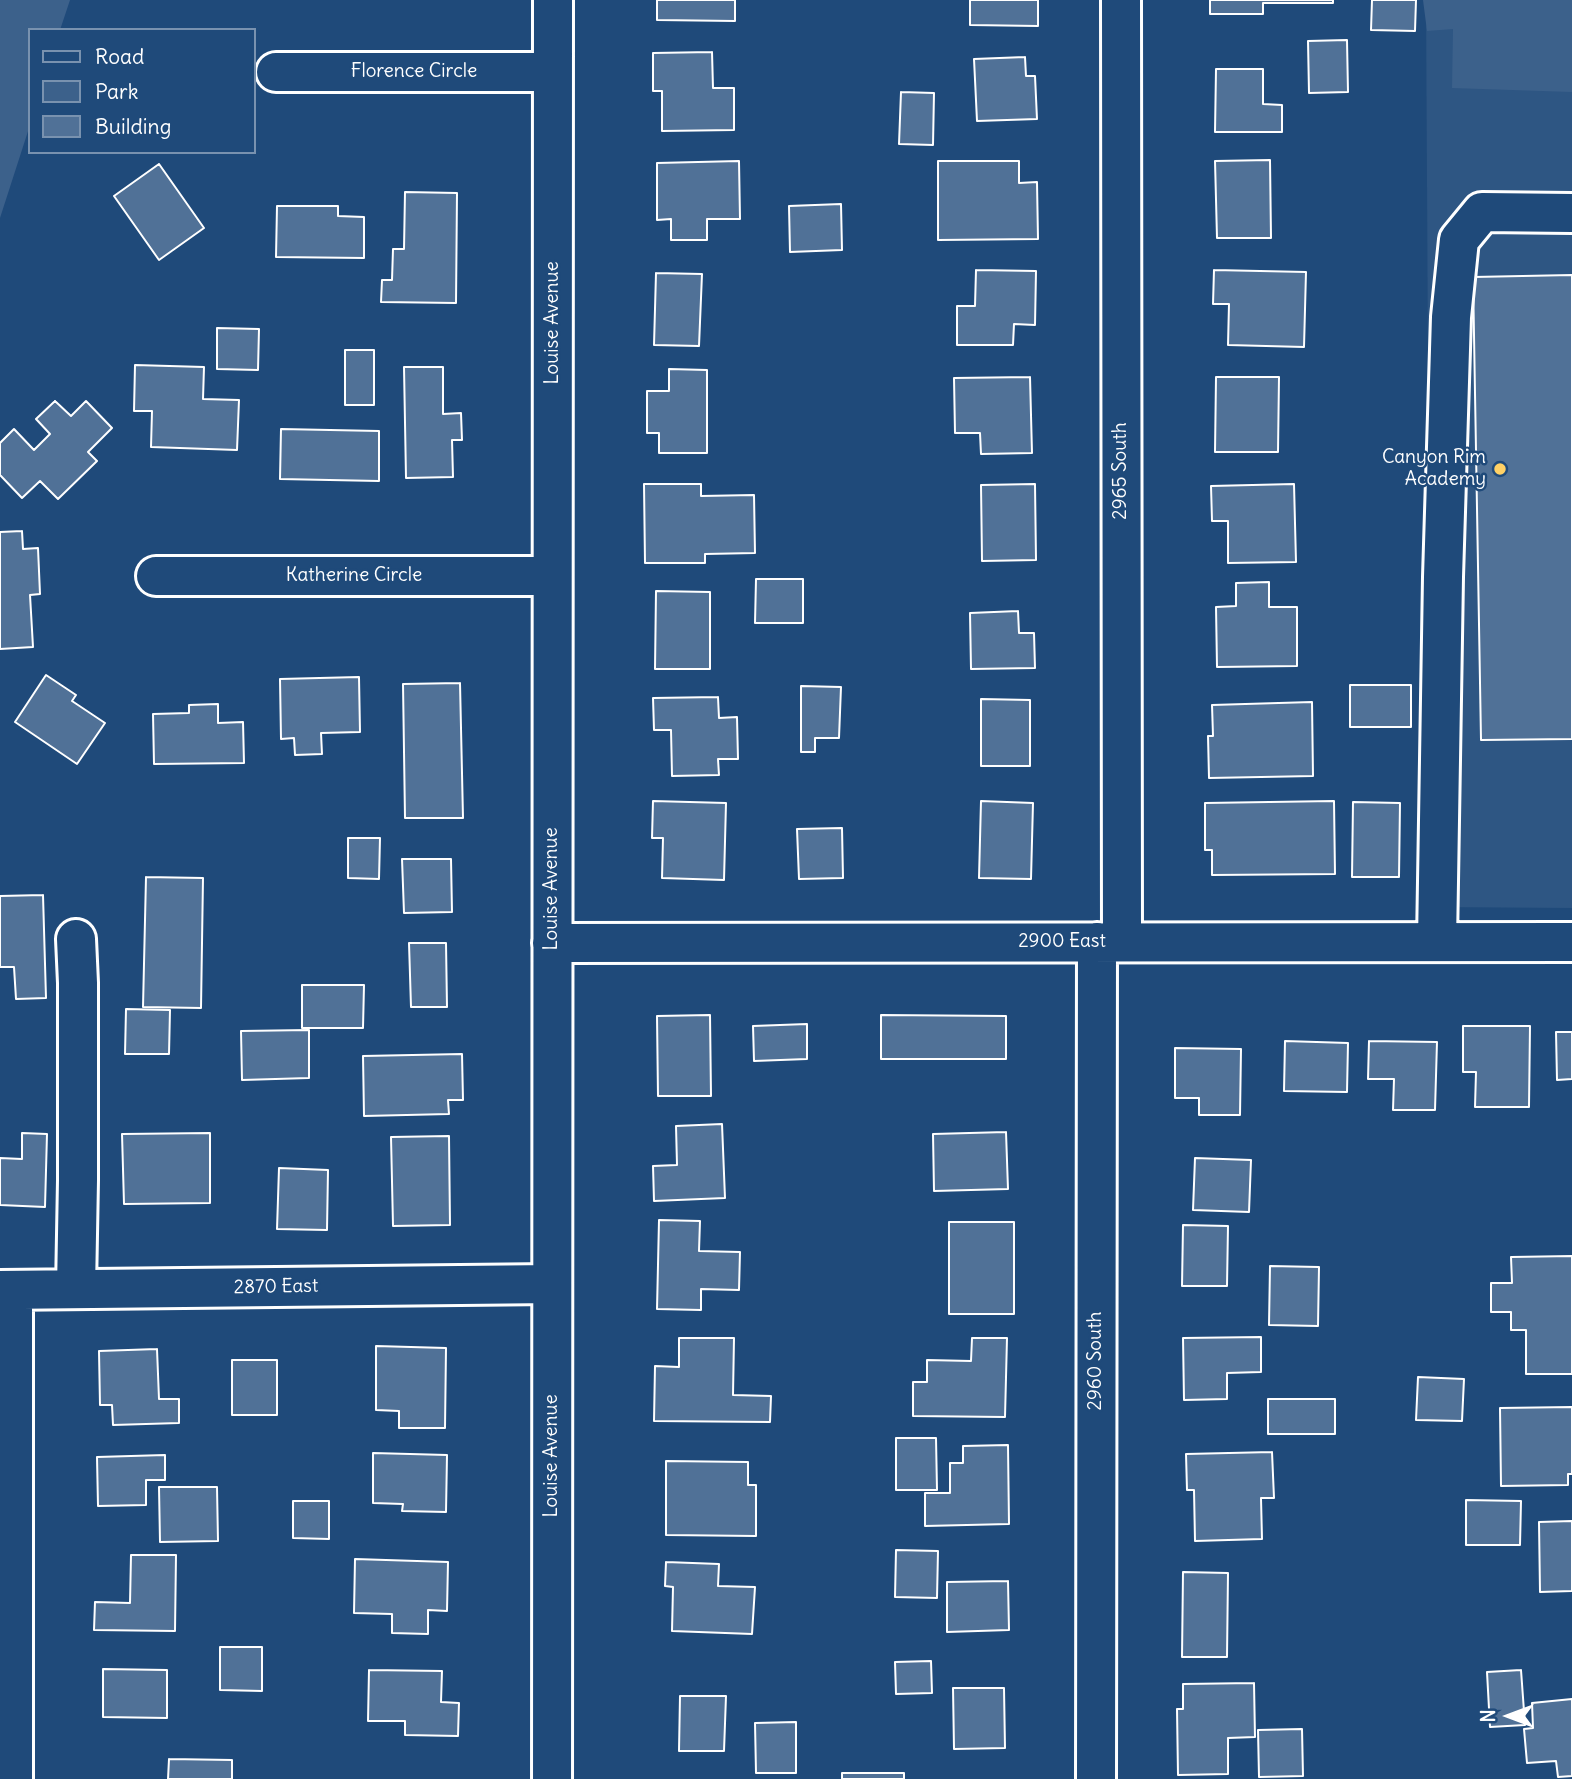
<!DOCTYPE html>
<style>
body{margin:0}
#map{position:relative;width:1572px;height:1779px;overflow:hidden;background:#1f4a7a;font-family:Delius,sans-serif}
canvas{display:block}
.legend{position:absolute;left:28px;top:28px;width:228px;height:126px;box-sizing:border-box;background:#1f4a7a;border:2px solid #7992af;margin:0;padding:9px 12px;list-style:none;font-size:21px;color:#fff}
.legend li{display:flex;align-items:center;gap:14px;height:35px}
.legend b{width:35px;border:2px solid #7992af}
.north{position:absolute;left:1474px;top:1681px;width:70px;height:70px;-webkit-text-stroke:5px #1f4a7a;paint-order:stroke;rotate:270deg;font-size:19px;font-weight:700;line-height:28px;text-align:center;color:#fff}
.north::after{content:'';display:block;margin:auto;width:24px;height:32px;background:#fff;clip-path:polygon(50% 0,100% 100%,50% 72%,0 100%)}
</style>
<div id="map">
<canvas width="1572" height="1779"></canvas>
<ul class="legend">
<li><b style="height:9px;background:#1f4a7a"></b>Road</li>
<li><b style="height:19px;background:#3c618b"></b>Park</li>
<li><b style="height:19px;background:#507197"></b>Building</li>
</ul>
<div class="north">N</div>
</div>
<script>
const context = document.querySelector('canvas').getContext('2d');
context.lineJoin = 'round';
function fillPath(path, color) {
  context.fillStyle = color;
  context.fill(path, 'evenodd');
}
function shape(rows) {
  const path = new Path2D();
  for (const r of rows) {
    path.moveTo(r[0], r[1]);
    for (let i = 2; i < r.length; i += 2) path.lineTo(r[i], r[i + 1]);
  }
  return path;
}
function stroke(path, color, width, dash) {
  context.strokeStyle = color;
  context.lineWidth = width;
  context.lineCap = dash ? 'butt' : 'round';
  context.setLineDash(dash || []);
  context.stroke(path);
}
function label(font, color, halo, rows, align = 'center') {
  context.font = font + ' Delius,sans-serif';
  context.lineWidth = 5;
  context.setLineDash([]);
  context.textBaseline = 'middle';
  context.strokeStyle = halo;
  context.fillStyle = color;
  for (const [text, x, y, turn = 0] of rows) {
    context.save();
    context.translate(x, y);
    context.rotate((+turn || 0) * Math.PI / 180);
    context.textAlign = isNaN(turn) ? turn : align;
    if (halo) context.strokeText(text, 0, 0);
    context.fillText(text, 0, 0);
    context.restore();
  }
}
fillPath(shape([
 [1426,0,1572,0,1572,908,1431,907]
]), '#2e5683');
fillPath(shape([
 [0,0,70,0,60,30,30,30,30,125,0,218],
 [1423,0,1572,0,1572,92,1452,88,1453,29,1427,31]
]), '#3c618b');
const building = shape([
 [657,0,735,0,735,21,657,20,657,0],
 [970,0,1038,0,1038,26,970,25,970,0],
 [1210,0,1333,0,1333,3,1263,3,1263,14,1210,14,1210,0],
 [1372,0,1416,0,1415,31,1371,30,1372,0],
 [1347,40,1348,92,1309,93,1308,41,1347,40],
 [712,52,713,88,734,88,734,130,662,131,662,91,653,91,653,53,712,52],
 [1025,57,1026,76,1035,76,1037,119,977,121,974,59,1025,57],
 [1216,69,1263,69,1263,104,1282,105,1282,132,1215,132,1216,69],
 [901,92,934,93,933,145,899,144,901,92],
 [1270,160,1271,238,1217,238,1215,161,1270,160],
 [739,161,740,219,707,219,707,240,671,240,671,219,657,220,657,163,739,161],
 [938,161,1019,161,1019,183,1037,182,1038,239,938,240,938,161],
 [159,164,204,228,159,260,114,196,159,164],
 [405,192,457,193,456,303,381,302,382,280,392,280,393,249,404,249,405,192],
 [841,204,842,250,790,252,789,206,841,204],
 [277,206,338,206,338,216,364,217,364,258,276,257,277,206],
 [976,270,1036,271,1035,325,1014,324,1013,345,957,345,957,306,975,306,976,270],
 [1214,270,1306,272,1304,347,1228,345,1229,304,1213,304,1214,270],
 [656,273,702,274,699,346,654,345,656,273],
 [1572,275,1572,739,1481,740,1473,277,1572,275],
 [217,328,259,329,258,370,217,369,217,328],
 [345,350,374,350,374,405,345,405,345,350],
 [135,365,204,367,203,399,239,400,237,450,151,447,152,411,134,411,135,365],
 [404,367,443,367,443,414,461,413,462,440,452,440,453,477,406,478,404,367],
 [669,369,707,370,707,453,659,453,659,433,647,433,647,391,669,391,669,369],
 [1030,377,1032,453,981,454,980,433,955,433,954,378,1030,377],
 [1216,377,1279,377,1278,452,1215,452,1216,377],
 [55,401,71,416,86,401,112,428,88,452,97,461,58,499,40,481,22,498,0,475,0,443,14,429,34,450,50,434,36,419,55,401],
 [281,429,379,431,379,481,280,479,281,429],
 [644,484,701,484,701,496,754,495,755,553,705,554,705,563,645,563,644,484],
 [1035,484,1036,560,982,561,981,485,1035,484],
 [1294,484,1296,562,1228,563,1228,521,1212,521,1211,486,1294,484],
 [22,531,23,549,38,548,40,594,30,595,33,647,0,649,0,532,22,531],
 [756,579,803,579,803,623,755,623,756,579],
 [1269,582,1269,607,1297,607,1297,666,1217,667,1216,607,1236,606,1236,583,1269,582],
 [656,591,710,592,710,669,655,669,656,591],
 [1018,611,1019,633,1034,633,1035,668,971,669,970,613,1018,611],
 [46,675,76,695,72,701,105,723,77,764,15,722,46,675],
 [359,677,360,732,321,733,322,754,295,755,294,738,281,739,280,679,359,677],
 [460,683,463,818,405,818,403,684,460,683],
 [1350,685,1411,685,1411,727,1350,727,1350,685],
 [801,686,841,687,839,738,815,738,815,752,801,752,801,686],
 [718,697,719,718,737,717,738,759,718,759,719,775,672,776,671,730,654,730,653,698,718,697],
 [981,699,1030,700,1030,766,981,766,981,699],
 [1312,702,1313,776,1209,778,1208,736,1213,736,1212,705,1312,702],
 [218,704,218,723,243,722,244,763,154,764,153,714,189,713,189,705,218,704],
 [653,801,726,803,724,880,662,878,663,838,652,838,653,801],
 [981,801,1033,803,1031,879,979,878,981,801],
 [1334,801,1335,874,1212,875,1212,850,1205,850,1205,803,1334,801],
 [1353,802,1400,803,1399,877,1352,877,1353,802],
 [842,828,843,878,799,879,797,829,842,828],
 [348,838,380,838,379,879,348,878,348,838],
 [402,859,451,859,452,912,404,913,402,859],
 [146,877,203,878,201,1008,143,1007,146,877],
 [43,895,46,998,16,999,14,967,0,967,0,896,43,895],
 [409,943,446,943,447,1007,411,1007,409,943],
 [302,985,364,985,363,1028,302,1028,302,985],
 [126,1009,170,1010,169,1054,125,1054,126,1009],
 [710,1015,711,1096,658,1096,657,1016,710,1015],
 [881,1015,1006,1016,1006,1059,881,1059,881,1015],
 [807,1024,807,1059,754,1061,753,1026,807,1024],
 [1463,1026,1530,1026,1529,1107,1475,1107,1476,1072,1463,1072,1463,1026],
 [309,1030,309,1078,242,1080,241,1031,309,1030],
 [1556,1032,1572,1032,1572,1079,1557,1080,1556,1032],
 [1285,1041,1348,1043,1347,1092,1284,1091,1285,1041],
 [1369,1041,1437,1042,1435,1110,1393,1110,1394,1079,1368,1079,1369,1041],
 [1175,1048,1241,1049,1240,1115,1199,1115,1199,1098,1175,1098,1175,1048],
 [462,1054,463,1100,448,1100,449,1114,364,1116,363,1056,462,1054],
 [722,1124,725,1198,654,1201,653,1166,677,1165,676,1126,722,1124],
 [1006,1132,1008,1189,934,1191,933,1134,1006,1132],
 [22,1133,47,1134,45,1207,0,1205,0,1158,22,1159,22,1133],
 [210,1133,210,1203,124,1204,122,1134,210,1133],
 [449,1136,450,1225,393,1226,391,1137,449,1136],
 [1195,1158,1251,1160,1249,1212,1193,1210,1195,1158],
 [279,1168,328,1170,327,1230,277,1229,279,1168],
 [659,1220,700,1221,699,1251,740,1252,739,1290,701,1289,701,1310,657,1309,659,1220],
 [949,1222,1014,1222,1014,1314,949,1314,949,1222],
 [1183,1225,1228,1226,1227,1286,1182,1286,1183,1225],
 [1572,1256,1572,1374,1526,1374,1526,1330,1511,1330,1511,1312,1491,1312,1491,1283,1512,1283,1511,1257,1572,1256],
 [1270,1266,1319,1267,1318,1326,1269,1325,1270,1266],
 [1261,1337,1261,1372,1227,1373,1227,1399,1184,1400,1183,1338,1261,1337],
 [679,1338,734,1338,733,1395,771,1396,770,1422,654,1421,655,1366,679,1367,679,1338],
 [972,1338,1007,1338,1005,1417,913,1416,913,1382,927,1382,927,1360,971,1361,972,1338],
 [376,1346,446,1348,445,1428,399,1428,399,1411,376,1410,376,1346],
 [157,1349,159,1399,179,1399,179,1423,113,1425,112,1405,100,1405,99,1351,157,1349],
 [232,1360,277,1360,277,1415,232,1415,232,1360],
 [1418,1377,1464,1379,1462,1421,1416,1420,1418,1377],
 [1268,1399,1335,1399,1335,1434,1268,1434,1268,1399],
 [1572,1407,1572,1474,1568,1474,1568,1485,1501,1486,1500,1408,1572,1407],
 [896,1438,936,1438,937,1490,896,1490,896,1438],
 [1008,1445,1009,1524,925,1526,925,1493,950,1493,950,1463,963,1463,963,1446,1008,1445],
 [1272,1452,1274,1498,1261,1498,1262,1539,1195,1541,1194,1490,1187,1490,1186,1454,1272,1452],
 [373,1453,447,1455,446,1512,402,1511,403,1504,373,1503,373,1453],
 [165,1455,165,1480,146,1480,146,1505,98,1506,97,1457,165,1455],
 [666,1461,748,1462,748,1485,756,1485,756,1536,666,1535,666,1461],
 [159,1487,217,1487,218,1541,160,1542,159,1487],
 [1466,1500,1521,1501,1520,1545,1466,1545,1466,1500],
 [293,1501,329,1501,329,1539,293,1538,293,1501],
 [1572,1521,1572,1591,1540,1592,1539,1522,1572,1521],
 [896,1550,938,1551,937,1598,895,1597,896,1550],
 [131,1555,176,1555,175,1631,94,1630,95,1602,130,1603,131,1555],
 [355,1559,448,1562,447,1611,428,1610,428,1634,392,1633,392,1614,354,1613,355,1559],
 [666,1562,719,1564,718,1586,755,1587,752,1634,672,1631,673,1587,665,1586,666,1562],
 [1183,1572,1228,1573,1227,1657,1182,1657,1183,1572],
 [1008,1581,1009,1630,947,1632,947,1582,1008,1581],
 [220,1647,262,1647,262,1691,220,1690,220,1647],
 [931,1661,932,1693,896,1694,895,1662,931,1661],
 [103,1669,167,1670,167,1718,103,1717,103,1669],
 [369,1670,442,1671,441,1702,459,1703,458,1736,405,1735,405,1721,368,1721,369,1670],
 [1521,1670,1525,1725,1490,1727,1487,1672,1521,1670],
 [1254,1683,1255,1737,1228,1738,1228,1774,1178,1775,1177,1709,1183,1709,1183,1684,1254,1683],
 [953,1688,1004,1688,1005,1748,954,1749,953,1688],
 [680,1696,726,1696,724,1751,679,1751,680,1696],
 [1572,1699,1572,1776,1558,1777,1556,1761,1527,1763,1524,1729,1533,1728,1532,1703,1572,1699],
 [796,1722,796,1773,756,1773,755,1723,796,1722],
 [1302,1729,1303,1776,1259,1777,1258,1730,1302,1729],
 [169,1759,232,1760,232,1779,168,1779,169,1759],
 [842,1773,904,1773,904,1779,842,1779,842,1773]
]);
fillPath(building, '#507197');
stroke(building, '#fff', 2);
const minor = shape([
 [1121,0,1122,942],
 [276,72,553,72],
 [156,576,552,576],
 [76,939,78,983,78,1180,76,1289],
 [1437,942,1443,577,1451,317,1459,240,1482,212,1572,213],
 [552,943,1572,942],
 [0,1290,552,1284],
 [13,1290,13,1779],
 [552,1779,553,0],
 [1096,1779,1097,942]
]);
stroke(minor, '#fff', 44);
stroke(minor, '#1f4a7a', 38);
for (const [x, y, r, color] of [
 [1500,469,7,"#ffd166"]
]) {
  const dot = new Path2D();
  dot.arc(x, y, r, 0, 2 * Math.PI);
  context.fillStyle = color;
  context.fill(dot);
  stroke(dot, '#1f4a7a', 2.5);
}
label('19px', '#fff', '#1f4a7a', [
 ["Florence Circle",414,72],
 ["Louise Avenue",553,323,-90],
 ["2965 South",1121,471,-90],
 ["Katherine Circle",354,576],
 ["Louise Avenue",552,889,-90],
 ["2900 East",1062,942],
 ["2870 East",276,1287,-1],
 ["2960 South",1096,1361,-90],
 ["Louise Avenue",552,1456,-90]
]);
label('19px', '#fff', '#1f4a7a', [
 ["Canyon Rim",1486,458],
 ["Academy",1486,480]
], 'right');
</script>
